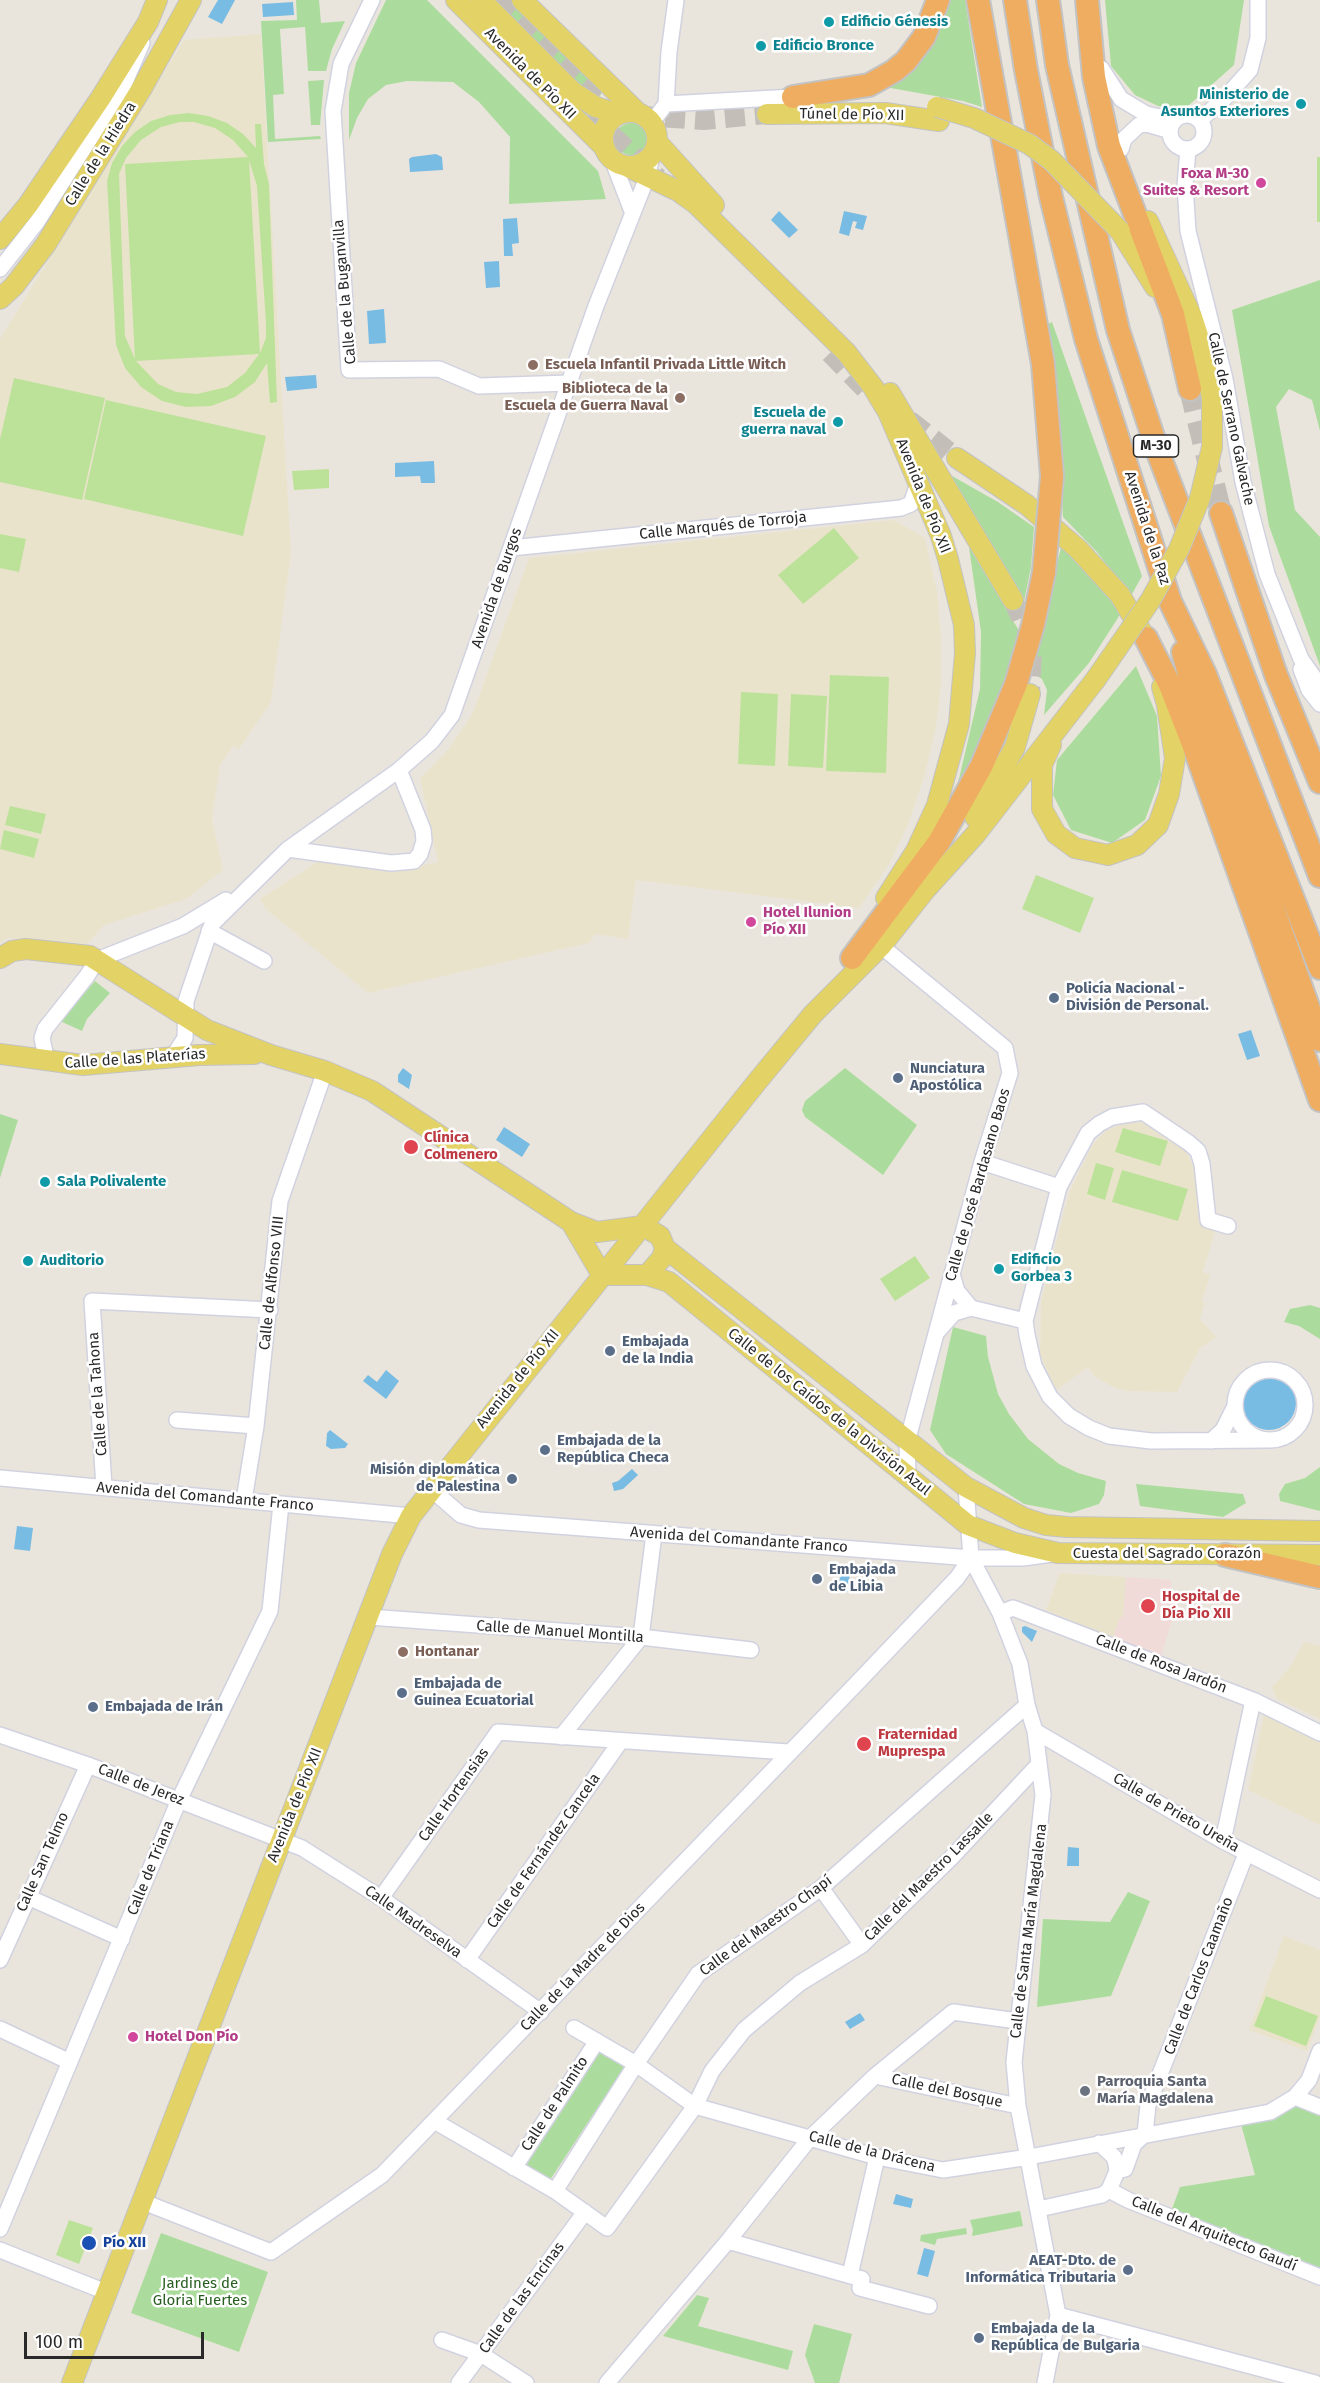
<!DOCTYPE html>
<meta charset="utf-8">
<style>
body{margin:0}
#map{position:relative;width:1320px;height:2383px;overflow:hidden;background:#eae5dc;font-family:"Fira Sans",sans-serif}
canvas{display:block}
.scale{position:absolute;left:24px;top:2332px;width:180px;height:27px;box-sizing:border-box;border:3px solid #292929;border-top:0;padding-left:8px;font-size:18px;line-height:21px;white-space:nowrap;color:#292929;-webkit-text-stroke:4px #fff;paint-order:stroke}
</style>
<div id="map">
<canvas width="1320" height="2383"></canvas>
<div class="scale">100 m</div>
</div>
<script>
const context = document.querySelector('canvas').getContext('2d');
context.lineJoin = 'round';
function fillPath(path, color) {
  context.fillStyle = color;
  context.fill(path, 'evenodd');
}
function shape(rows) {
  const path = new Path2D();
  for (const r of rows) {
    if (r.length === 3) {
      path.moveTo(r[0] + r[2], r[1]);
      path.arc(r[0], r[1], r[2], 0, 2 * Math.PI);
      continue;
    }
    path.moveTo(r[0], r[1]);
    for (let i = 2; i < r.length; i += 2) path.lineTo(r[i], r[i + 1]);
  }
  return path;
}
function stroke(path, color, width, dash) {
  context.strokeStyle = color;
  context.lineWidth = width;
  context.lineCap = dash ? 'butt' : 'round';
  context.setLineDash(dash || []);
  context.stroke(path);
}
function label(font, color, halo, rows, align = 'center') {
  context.font = font + ' "Fira Sans",sans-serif';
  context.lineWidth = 5;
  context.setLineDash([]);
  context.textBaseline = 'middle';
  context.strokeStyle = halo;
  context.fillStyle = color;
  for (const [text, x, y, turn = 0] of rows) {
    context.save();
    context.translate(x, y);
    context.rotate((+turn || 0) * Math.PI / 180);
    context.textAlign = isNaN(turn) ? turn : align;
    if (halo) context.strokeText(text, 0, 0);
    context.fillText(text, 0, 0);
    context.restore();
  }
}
fillPath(shape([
 [261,34,291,553,271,702,239,749,233,746,220,765,212,819,223,870,186,899,104,925,87,944,8,938,0,943,0,339,184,40],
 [894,520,925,538,937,592,941,635,941,686,936,727,925,774,908,825,888,866,859,908,636,880,628,939,595,934,589,943,368,993,266,909,260,899,319,861,395,872,438,862,420,778,448,750,473,713,529,558],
 [1140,1122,1147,1124,1185,1150,1194,1167,1199,1188,1200,1223,1216,1228,1203,1272,1210,1275,1202,1301,1205,1303,1200,1319,1216,1337,1200,1348,1177,1392,1127,1391,1115,1388,1094,1376,1088,1367,1056,1390,1040,1355,1041,1302,1069,1193,1093,1144,1106,1131,1119,1125],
 [1060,1573,1126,1577,1123,1618,1120,1617,1113,1639,1046,1610],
 [1304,1642,1320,1646,1320,1719,1277,1699,1272,1687,1290,1667],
 [1264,1714,1320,1741,1320,1825,1248,1790],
 [1284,1936,1320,1950,1320,2017,1307,2051,1249,2030]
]), '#eae3cc');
fillPath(shape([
 [1126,1577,1171,1580,1172,1620,1161,1656,1113,1639,1120,1617,1123,1617]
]), '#f0dbd9');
fillPath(shape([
 [296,0,319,0,321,23,345,21,332,49,326,71,308,71,305,27,280,29,284,94,273,95,275,139,320,136,321,139,268,142,261,21,297,20],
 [386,0,427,0,598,171,606,199,509,204,510,137,479,102,453,82,407,81,386,85,368,99,357,118,349,140,349,93,356,63],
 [488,0,510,0,601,90,601,95,595,97,584,94],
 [942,0,965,0,982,107,963,101,885,87],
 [1105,0,1244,0,1234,65,1188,106,1177,109,1158,106,1135,95,1111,66],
 [324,80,320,125,311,125,308,81],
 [631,139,16],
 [1320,280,1320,431,1312,400,1289,389,1276,407,1295,510,1320,537,1320,666,1269,526,1232,310],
 [1052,322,1142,576,1131,596,1097,552,1063,517,1058,437,1046,325],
 [945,472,998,502,1034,527,1031,567,1023,606],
 [969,547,1021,634,999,705,954,800,980,689,981,632],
 [1061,548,1095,578,1123,610,1089,663,1044,715,1047,690,1042,679,1029,671],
 [1136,666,1157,716,1161,776,1145,820,1112,843,1071,830,1053,795,1057,760],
 [95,981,110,993,87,1019,82,1031,60,1021],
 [845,1068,917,1125,883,1175,805,1117,802,1110,805,1101],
 [0,1114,18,1120,0,1178],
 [1310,1305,1320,1308,1320,1339,1299,1326,1284,1322,1290,1309],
 [953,1327,986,1336,988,1357,998,1394,1009,1414,1028,1439,1059,1464,1078,1473,1106,1481,1104,1495,1099,1504,1071,1513,1024,1504,946,1454,930,1430],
 [1320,1467,1320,1511,1280,1501,1279,1494,1285,1484,1305,1478],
 [1136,1484,1243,1494,1246,1503,1223,1517,1140,1506],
 [1128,1892,1150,1901,1111,1996,1037,2007,1043,1919,1110,1922],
 [599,2050,625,2066,550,2180,525,2166],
 [1295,2097,1320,2107,1320,2277,1169,2217,1180,2187,1255,2175,1239,2117],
 [1020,2211,1023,2226,972,2236,973,2230,970,2220],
 [966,2228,967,2234,937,2239,935,2245,920,2241,921,2235],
 [161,2233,268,2272,239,2352,131,2313],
 [697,2295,709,2298,698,2326,793,2351,788,2370,663,2336],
 [814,2324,852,2334,839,2383,815,2383,805,2355]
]), '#acdc9d');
fillPath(shape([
 [189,113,208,116,227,123,243,134,256,148,255,124,261,124,264,164,269,184,277,402,270,403,267,363,255,382,235,397,211,406,186,407,162,401,141,387,125,368,116,345,107,181,112,163,122,146,135,132,151,121,170,115],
 [180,122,194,122,215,128,233,140,248,157,125,164,135,359,125,336,119,174,126,158,141,140,161,127],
 [249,160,257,186,266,324,266,338,260,353],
 [259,354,245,373,227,387,197,394,176,392,158,384,136,361],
 [1320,157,1320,222,1317,222,1317,157],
 [14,378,105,398,82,500,0,482,0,439],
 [106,400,266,436,243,536,84,499],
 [329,469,329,488,294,490,292,471],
 [834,528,859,558,803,604,778,575],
 [0,534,26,539,19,572,0,568],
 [830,675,889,677,886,773,826,771],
 [741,692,778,694,775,766,738,764],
 [791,694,827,696,823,768,788,766],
 [10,806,46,814,41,834,5,825],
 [4,830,39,839,34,858,0,849],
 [1036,875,1094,898,1080,933,1022,909],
 [1123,1128,1168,1141,1160,1166,1115,1152],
 [1096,1163,1114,1168,1105,1200,1087,1194],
 [1122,1170,1188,1189,1178,1221,1112,1202],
 [915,1256,930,1278,895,1301,880,1279],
 [1266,1996,1318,2016,1306,2046,1254,2026],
 [69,2220,93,2228,79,2264,56,2255]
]), '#bce299');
fillPath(shape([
 [218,0,235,0,222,24,208,17],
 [293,2,294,15,263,17,262,4],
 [436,154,442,157,443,170,410,172,409,159,412,157],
 [779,211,798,230,789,238,771,220],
 [844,211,867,216,863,230,855,228,857,222,853,221,849,236,839,233],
 [517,218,519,243,512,244,513,256,504,256,503,219],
 [499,261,500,287,486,288,484,262],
 [384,309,386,343,369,344,367,311],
 [316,375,317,388,287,391,285,377],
 [434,461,435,483,421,483,420,476,395,477,395,463],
 [1251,1030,1260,1056,1247,1060,1238,1034],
 [403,1068,412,1075,409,1089,398,1082,398,1075],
 [504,1127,530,1144,522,1157,496,1140],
 [386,1370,399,1381,386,1399,363,1381,368,1375,377,1382],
 [1269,1403,27],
 [330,1430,348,1444,345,1448,331,1449,326,1446,327,1433],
 [632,1469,638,1475,623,1489,614,1491,612,1483,618,1481],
 [17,1526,33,1528,30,1551,14,1549],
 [843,1572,850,1573,848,1592,836,1586],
 [1025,1626,1037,1631,1032,1642,1022,1632,1022,1627],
 [1068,1847,1079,1848,1079,1866,1067,1866],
 [860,2013,865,2020,850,2029,845,2022],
 [896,2194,913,2199,911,2208,893,2204],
 [924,2248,935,2251,928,2277,917,2274]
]), '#78bbe3');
stroke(shape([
 [497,0,596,92,644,116,704,120,767,114],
 [567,94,658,178],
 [830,353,868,392],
 [909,420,957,458],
 [1013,600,1026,629,1032,649,1030,694]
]), '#c3bfb8', 20, [20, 10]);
stroke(shape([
 [1190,389,1221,513]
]), '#c3bfb8', 22, [22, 11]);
const minor = shape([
 [372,0,341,64,333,111,349,370,439,369,479,386,569,383],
 [1101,68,1121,99,1146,114,1175,120],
 [666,104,793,97],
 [1187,132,17],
 [1200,120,1224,99,1250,70,1258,38,1258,0],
 [652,122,666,104,669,52,676,0],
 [1121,149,1124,139,1139,125,1147,124,1164,129],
 [1188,149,1185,186,1188,231,1225,379,1243,482,1267,574,1301,659,1320,686],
 [612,159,632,211],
 [0,269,37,222,123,87,142,43],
 [511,548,901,508,911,504,919,481],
 [1301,669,1309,690,1320,704],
 [288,849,391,863,414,861,420,854,424,841,423,830,399,770],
 [209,931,264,961],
 [881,946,1005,1048,1010,1073,982,1162,907,1442,908,1476],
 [172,1058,185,1038,186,1001,212,924,288,849,399,770,432,741,452,715,596,306,648,175,652,155],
 [47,1062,42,1038,45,1029,87,976,97,960,183,926,226,900],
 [982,1162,1059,1187],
 [1228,1226,1208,1220,1202,1164,1198,1151,1189,1143,1143,1112,1112,1117,1099,1124,1088,1133,1059,1187,1025,1321,1027,1335,1034,1366,1050,1397,1069,1416,1089,1428,1109,1436,1151,1441,1267,1440],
 [952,1274,957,1291,971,1308],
 [938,1331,954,1313,971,1308,1025,1321],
 [1270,1405,35],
 [177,1420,256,1426],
 [1211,1441,1223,1430,1234,1408],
 [0,1478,411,1516],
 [104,1487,92,1301,270,1310],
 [966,1487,971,1558,1000,1613,1020,1664,1027,1705,1035,1731,1043,1795,1014,2062,1018,2106,1058,2315,1045,2383],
 [431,1489,461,1515,479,1520,971,1558,1023,1558,1052,1554],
 [244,1500,256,1426,280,1201,325,1071],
 [1000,1613,1013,1608,1255,1701,1320,1733],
 [369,1617,641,1637,751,1650],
 [641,1637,654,1534],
 [1035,1731,1223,1841,1320,1890],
 [0,1735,88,1765,302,1848,381,1898,541,2012],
 [561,1737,641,1637],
 [1223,1841,1253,1700],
 [821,1888,862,1945],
 [28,1897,122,1939],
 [381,1898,498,1732,788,1752],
 [0,1960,88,1765],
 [467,1960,620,1742],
 [574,2028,636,2064,695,2106,877,2157,943,2170,1029,2157,1270,2112,1295,2097,1309,2080,1320,2051],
 [0,2029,70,2062],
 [875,2076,1018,2106],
 [1295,2097,1320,2107],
 [436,2122,555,2191,607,2228,695,2106,712,2071,744,2030,800,1983,862,1945,952,1857,1039,1764],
 [1145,2134,1148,2105,1246,1854],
 [514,2168,597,2041],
 [1117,2171,1125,2169,1134,2144,1145,2134],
 [1109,2190,1128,2200,1320,2277],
 [555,2191,636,2064,698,1974,821,1888,1027,1705],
 [141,2201,271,2252,382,2175,858,1682,957,1578,971,1558],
 [1039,2209,1102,2195,1109,2190,1117,2171,1116,2164,1114,2157,1099,2143],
 [0,2229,179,1800,270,1611,281,1504],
 [728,2241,862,2279,860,2288,929,2306],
 [0,2250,106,2292],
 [850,2275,877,2157],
 [1058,2315,1315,2383],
 [442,2340,481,2354,526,2383],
 [459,2383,585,2212],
 [607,2383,728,2241,810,2138,875,2076,953,2012,1017,2021]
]);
const major = shape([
 [456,0,605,148],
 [481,0,573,92,596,107,617,114],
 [522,0,637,112],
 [630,139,27],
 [767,114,885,113,939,121],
 [658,143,714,205],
 [626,166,678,191],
 [682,194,695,203,846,352,873,387,888,412,941,536,948,559,964,625,965,653,959,724,937,805,916,851,886,898],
 [1148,221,1192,317,1201,345,1212,398,1212,447],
 [1120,231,1155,287],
 [0,239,28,205,100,99,148,22,157,0],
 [0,299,14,286,46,244,142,88,191,0],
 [890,393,1013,600],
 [957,458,1027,505,1078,549,1120,595,1143,634],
 [1051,745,1042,765,1042,809,1056,834,1075,848,1108,855,1137,845,1158,825,1169,794,1175,758,1167,705,1162,687],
 [975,817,1015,747,1030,694],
 [0,958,12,951,26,949,90,956,207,1030,271,1055,325,1071,372,1091,571,1222,597,1232,643,1226,660,1236,665,1248,662,1258,647,1275],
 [0,1054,83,1065,199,1055,254,1054],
 [571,1222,602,1275],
 [665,1248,966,1487,1024,1518,1046,1525,1067,1527,1320,1531],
 [602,1275,647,1275,669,1282,968,1525,1015,1543,1058,1553,1320,1555],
 [72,2383,392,1554,411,1516,756,1083,813,1014,881,946,926,889,975,835,1096,679]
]);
const highway = shape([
 [978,0,1043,364,1052,476],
 [1015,0,1026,70,1051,197,1086,339,1170,601,1205,674,1320,968],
 [1048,0,1057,65,1118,330,1159,455,1320,876],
 [1087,0,1094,77,1109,146,1173,314,1190,389],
 [793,97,869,85,894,71,906,61,924,37,938,0],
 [1221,513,1276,675,1320,782],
 [1146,638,1170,685,1193,744,1320,1100],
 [1183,652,1189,674,1320,1040],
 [852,958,939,842,982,765,1016,684,1033,625,1044,572],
 [1225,1555,1320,1577]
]);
stroke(minor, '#d1d2e0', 18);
stroke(major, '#c3c3c3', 22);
stroke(highway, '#c3c3c3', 26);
stroke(minor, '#fff', 15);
stroke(major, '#e3d367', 20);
stroke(highway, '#efad61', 22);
const majorBridge = shape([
 [937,107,974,118,1029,144,1051,160,1120,231],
 [1096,679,1150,601,1179,549,1200,498,1212,447]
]);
const highwayBridge = shape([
 [1044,572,1052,476]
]);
stroke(majorBridge, '#c3c3c3', 22, []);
stroke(highwayBridge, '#c3c3c3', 26, []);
stroke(majorBridge, '#e3d367', 20);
stroke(highwayBridge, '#efad61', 22);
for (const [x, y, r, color] of [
 [829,22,6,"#0f9aa8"],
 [761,46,6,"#0f9aa8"],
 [1301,104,6,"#0f9aa8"],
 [1261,183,6,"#d1479c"],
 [533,365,6,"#8d6e63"],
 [680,398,6,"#8d6e63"],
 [838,422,6,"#0f9aa8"],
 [751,922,6,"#d1479c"],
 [1054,998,6,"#5c6f8a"],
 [898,1078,6,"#5c6f8a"],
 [411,1147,8,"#e0444e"],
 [45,1182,6,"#0f9aa8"],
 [28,1261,6,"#0f9aa8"],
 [999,1269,6,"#0f9aa8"],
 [610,1351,6,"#5c6f8a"],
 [545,1450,6,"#5c6f8a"],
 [512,1479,6,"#5c6f8a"],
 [817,1579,6,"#5c6f8a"],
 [1148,1606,8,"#e0444e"],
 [403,1652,6,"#8d6e63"],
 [402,1693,6,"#5c6f8a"],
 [93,1707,6,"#5c6f8a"],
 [864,1744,8,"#e0444e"],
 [133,2037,6,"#d1479c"],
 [1085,2091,6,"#6b7280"],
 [89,2243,8,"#1a4fb4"],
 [1128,2270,6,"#5c6f8a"],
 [979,2338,6,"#5c6f8a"]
]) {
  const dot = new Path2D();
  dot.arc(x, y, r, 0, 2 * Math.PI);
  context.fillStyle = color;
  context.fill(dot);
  stroke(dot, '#fff', 2);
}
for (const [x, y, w] of [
 [1156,446,45]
]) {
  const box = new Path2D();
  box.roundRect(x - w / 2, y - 11, w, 22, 4.5);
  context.fillStyle = '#fff';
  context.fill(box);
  stroke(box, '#292929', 1.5);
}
label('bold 14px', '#292929', null, [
 ["M-30",1156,446]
]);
label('bold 15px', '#0d838f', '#fff', [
 ["Edificio Génesis",841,22],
 ["Edificio Bronce",773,46],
 ["Ministerio de",1289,95,"right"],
 ["Asuntos Exteriores",1289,112,"right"],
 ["Escuela de",826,413,"right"],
 ["guerra naval",826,430,"right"],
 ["Sala Polivalente",57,1182],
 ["Edificio",1011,1260],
 ["Gorbea 3",1011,1277],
 ["Auditorio",40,1261]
], 'left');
label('15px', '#292929', '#fff', [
 ["Avenida de Pío XII",530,74,45],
 ["Túnel de Pío XII",852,115,1],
 ["Calle de la Hiedra",101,154,-58],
 ["Calle de la Buganvilla",345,292,-95],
 ["Calle de Serrano Galvache",1231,419,78],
 ["Avenida de Pío XII",923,496,68],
 ["Calle Marqués de Torroja",723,526,-6],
 ["Avenida de la Paz",1147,528,72],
 ["Avenida de Burgos",497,588,-71],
 ["Calle de las Platerías",135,1059,-4],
 ["Calle de José Bardasano Baos",978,1185,-74],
 ["Calle de Alfonso VIII",272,1283,-84],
 ["Avenida de Pío XII",518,1379,-51],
 ["Calle de la Tahona",98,1394,-94],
 ["Calle de los Caídos de la División Azul",829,1412,39],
 ["Avenida del Comandante Franco",205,1497,5],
 ["Avenida del Comandante Franco",739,1540,4],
 ["Cuesta del Sagrado Corazón",1167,1554],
 ["Calle de Manuel Montilla",560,1632,4],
 ["Calle de Rosa Jardón",1161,1664,21],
 ["Calle de Jerez",141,1785,21],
 ["Calle Hortensias",454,1795,-55],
 ["Avenida de Pío XII",295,1805,-68],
 ["Calle de Prieto Ureña",1176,1813,30],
 ["Calle de Fernández Cancela",544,1851,-55],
 ["Calle San Telmo",43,1862,-66],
 ["Calle de Triana",151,1868,-68],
 ["Calle del Maestro Lassalle",929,1877,-45],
 ["Calle Madreselva",413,1922,35],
 ["Calle del Maestro Chapí",766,1926,-36],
 ["Calle de Santa María Magdalena",1029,1931,-83],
 ["Calle de la Madre de Dios",583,1967,-46],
 ["Calle de Carlos Caamaño",1199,1976,-69],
 ["Calle del Bosque",947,2091,12],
 ["Calle de Palmito",555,2104,-57],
 ["Calle de la Drácena",872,2152,14],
 ["Calle del Arquitecto Gaudí",1214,2234,22],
 ["Calle de las Encinas",522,2298,-54]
]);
label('bold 15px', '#b23c85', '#fff', [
 ["Foxa M-30",1249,174,"right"],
 ["Suites & Resort",1249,191,"right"],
 ["Hotel Ilunion",763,913],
 ["Pío XII",763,930],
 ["Hotel Don Pío",145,2037]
], 'left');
label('bold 15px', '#785e54', '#fff', [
 ["Escuela Infantil Privada Little Witch",545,365],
 ["Biblioteca de la",668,389,"right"],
 ["Escuela de Guerra Naval",668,406,"right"],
 ["Hontanar",415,1652]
], 'left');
label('bold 15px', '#4e5e75', '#fff', [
 ["Policía Nacional -",1066,989],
 ["División de Personal.",1066,1006],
 ["Nunciatura",910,1069],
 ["Apostólica",910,1086],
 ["Embajada",622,1342],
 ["de la India",622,1359],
 ["Embajada de la",557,1441],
 ["República Checa",557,1458],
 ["Misión diplomática",500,1470,"right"],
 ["de Palestina",500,1487,"right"],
 ["Embajada",829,1570],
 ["de Libia",829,1587],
 ["Embajada de",414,1684],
 ["Guinea Ecuatorial",414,1701],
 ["Embajada de Irán",105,1707],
 ["AEAT-Dto. de",1116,2261,"right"],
 ["Informática Tributaria",1116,2278,"right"],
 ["Embajada de la",991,2329],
 ["República de Bulgaria",991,2346]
], 'left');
label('bold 15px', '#be3a42', '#fff', [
 ["Clínica",424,1138],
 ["Colmenero",424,1155],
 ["Hospital de",1162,1597],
 ["Día Pio XII",1162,1614],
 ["Fraternidad",878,1735],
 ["Muprespa",878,1752]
], 'left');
label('bold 15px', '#5b616d', '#fff', [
 ["Parroquia Santa",1097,2082],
 ["María Magdalena",1097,2099]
], 'left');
label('bold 15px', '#164399', '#fff', [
 ["Pío XII",103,2243]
], 'left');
label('15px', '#275e20', '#fff', [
 ["Jardines de",200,2284],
 ["Gloria Fuertes",200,2301]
]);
</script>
